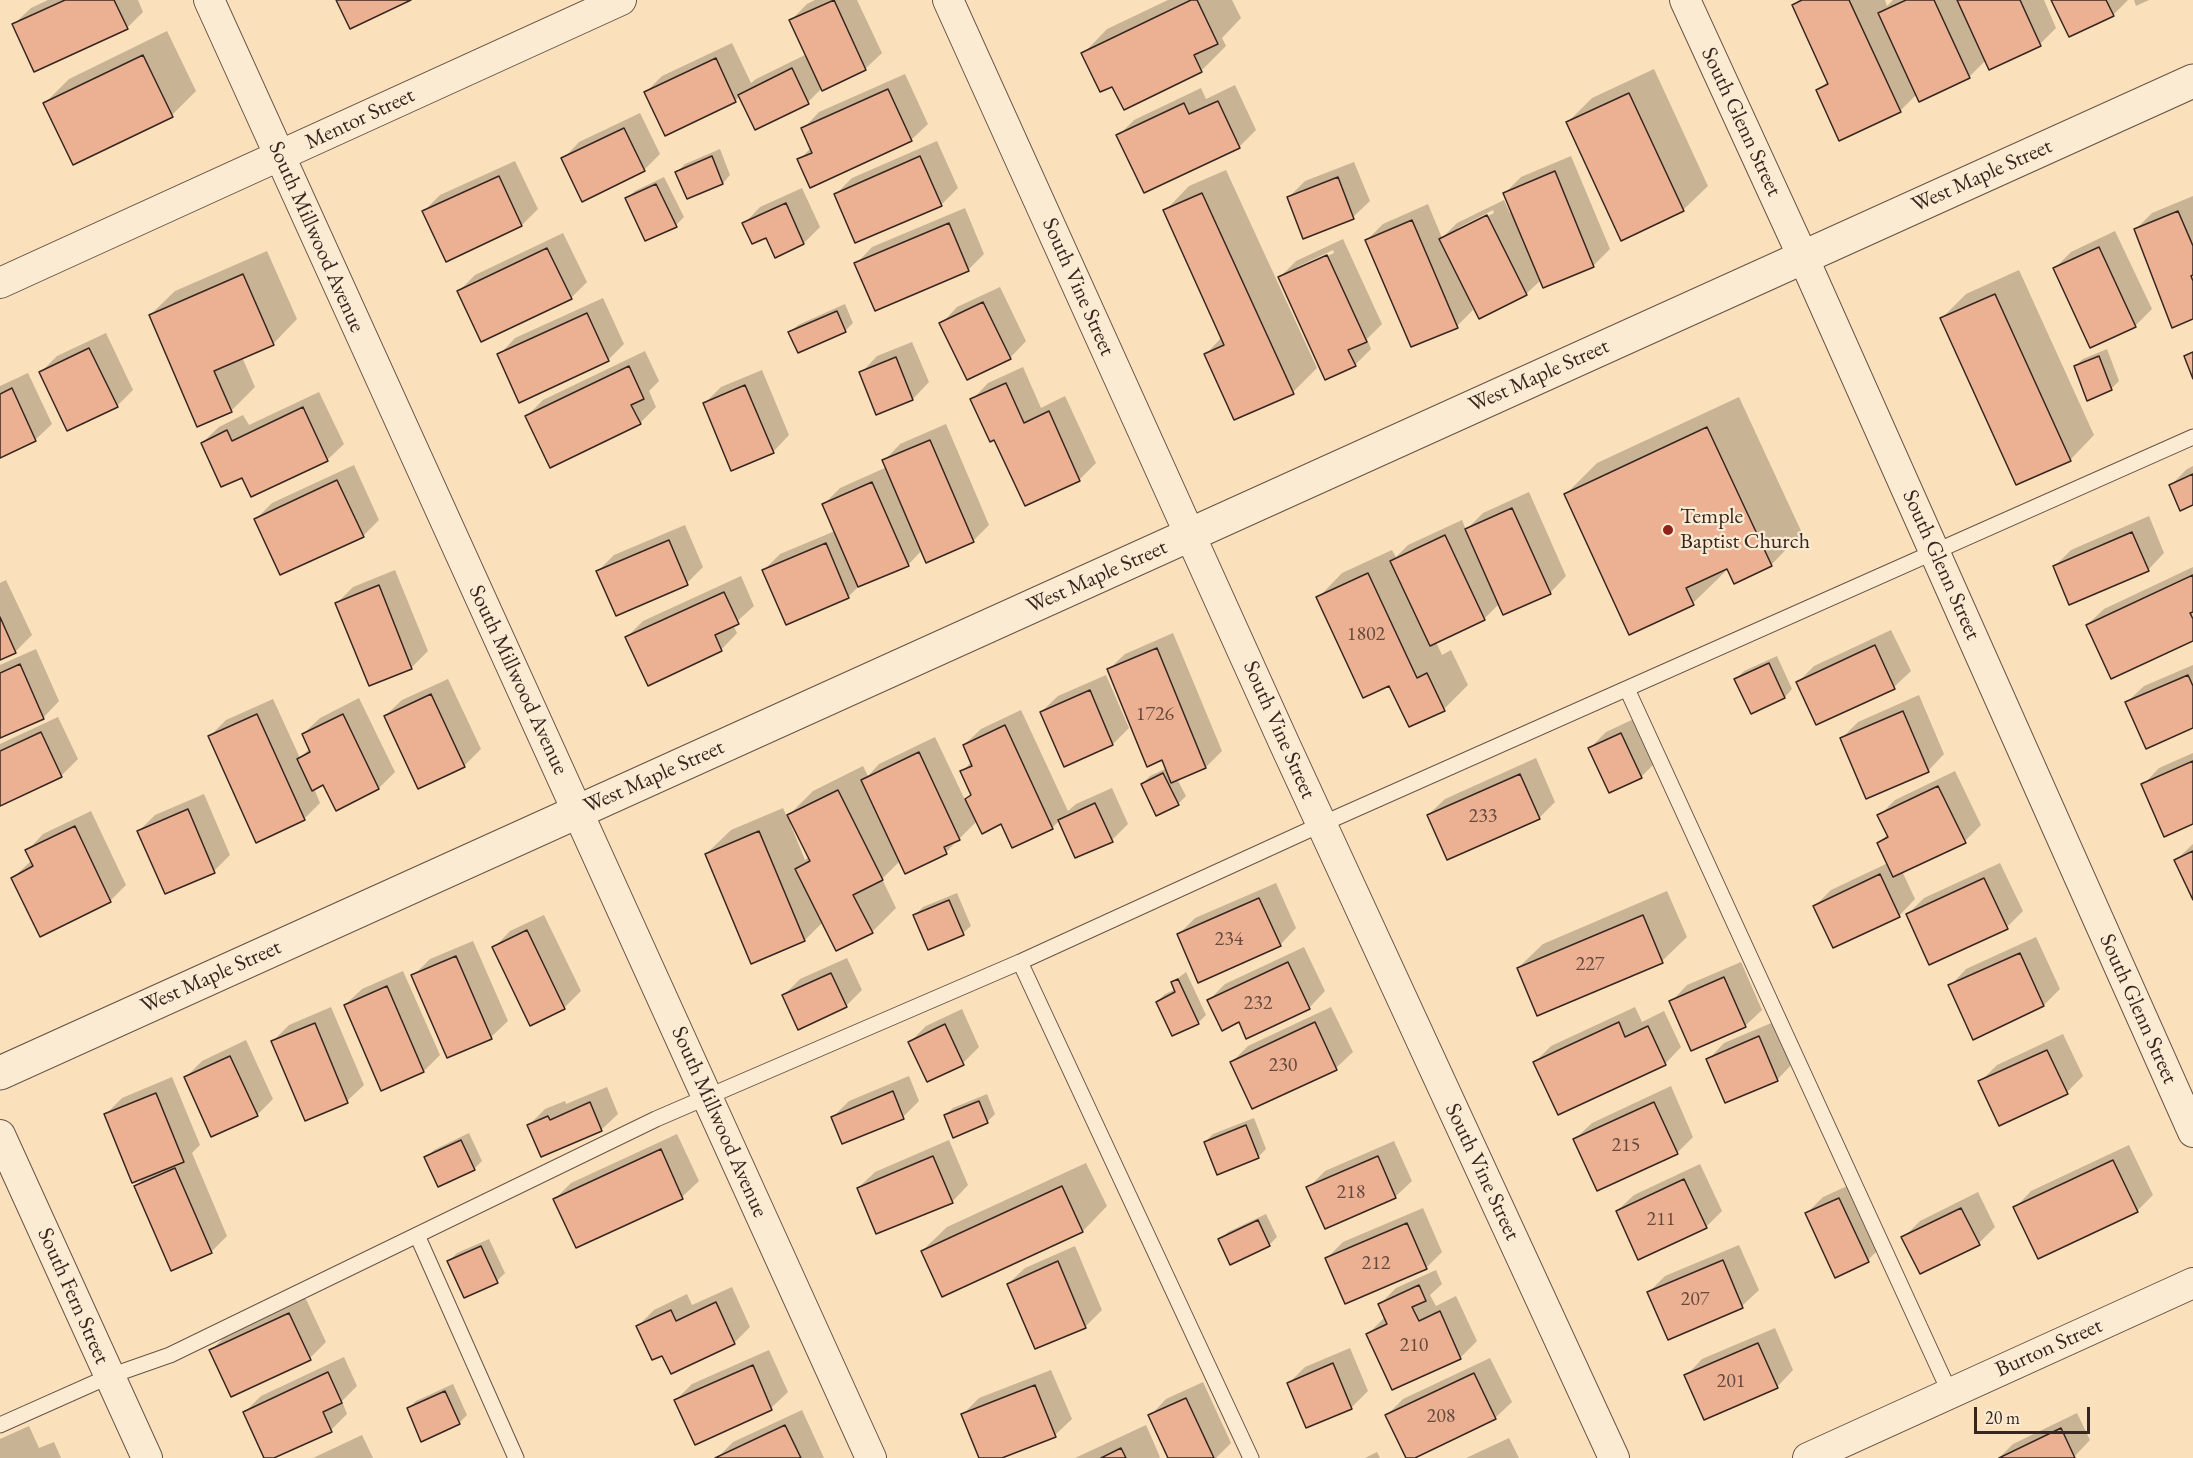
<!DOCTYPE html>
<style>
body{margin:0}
#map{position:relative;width:2193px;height:1458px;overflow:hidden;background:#fae0bb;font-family:"EB Garamond",serif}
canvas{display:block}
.scale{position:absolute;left:1974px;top:1407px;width:116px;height:27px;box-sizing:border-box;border:3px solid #372620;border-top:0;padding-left:8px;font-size:18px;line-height:21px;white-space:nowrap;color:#372620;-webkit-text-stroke:4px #fcebd3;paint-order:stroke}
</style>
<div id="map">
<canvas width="2193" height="1458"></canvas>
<div class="scale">20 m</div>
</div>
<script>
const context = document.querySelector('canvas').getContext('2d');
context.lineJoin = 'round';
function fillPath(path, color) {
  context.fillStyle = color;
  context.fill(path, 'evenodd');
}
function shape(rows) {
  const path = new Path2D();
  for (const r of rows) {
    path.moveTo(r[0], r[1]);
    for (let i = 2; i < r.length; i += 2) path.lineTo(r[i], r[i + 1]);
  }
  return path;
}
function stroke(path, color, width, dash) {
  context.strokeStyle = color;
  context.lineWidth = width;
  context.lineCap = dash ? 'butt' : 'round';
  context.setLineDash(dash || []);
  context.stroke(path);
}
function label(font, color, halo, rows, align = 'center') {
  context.font = font + ' "EB Garamond",serif';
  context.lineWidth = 4.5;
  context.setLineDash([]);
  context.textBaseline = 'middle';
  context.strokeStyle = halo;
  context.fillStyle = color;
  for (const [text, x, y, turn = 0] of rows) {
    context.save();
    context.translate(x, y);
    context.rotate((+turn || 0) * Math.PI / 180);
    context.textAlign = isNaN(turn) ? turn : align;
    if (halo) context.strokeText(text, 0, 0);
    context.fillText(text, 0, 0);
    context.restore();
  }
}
fillPath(shape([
 [48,0,138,0,143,12,127,28,14,24,31,8],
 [815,0,857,0,882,53,865,69,822,88,808,102,740,96,735,101,646,92,662,76,732,43,751,83,756,79,807,54,791,20,807,4],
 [1168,0,1232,0,1241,18,1222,38,1226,46,1201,71,1124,108,1113,85,1083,54,1107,29],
 [1799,0,1885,0,1887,6,1893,0,2044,0,2056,28,2040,44,1986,60,1969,77,1917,94,1900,111,1818,91,1828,81,1793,5],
 [2053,0,2128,0,2113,15],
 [2134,0,2149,0,2136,6],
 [167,31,196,91,172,115,45,103,69,79],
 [1654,69,1708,186,1683,210,1568,122,1592,98],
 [905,74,928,124,911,140,799,160,812,147,803,129,819,112],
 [1235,85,1256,130,1240,146,1144,192,1118,136,1134,120,1201,88,1206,99],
 [640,113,660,154,644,170,563,159,579,142],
 [937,141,958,188,941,205,836,194,852,178],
 [720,149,730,175,723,183,688,198,677,172,685,164],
 [1571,156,1610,249,1594,265,1544,286,1541,280,1526,294,1469,300,1473,310,1457,326,1367,240,1383,224,1428,204,1442,238,1457,223,1504,200,1510,213,1513,212,1505,193,1521,177],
 [1493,210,1494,213,1458,231,1458,228],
 [515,161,538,209,522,225,424,211,440,195],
 [1354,162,1370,201,1353,217,1289,197,1305,181],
 [1226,170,1317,368,1293,392,1206,354,1222,337,1165,211,1189,186],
 [664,177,684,217,676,225,627,199,635,191],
 [802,188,820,227,804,243,776,256,766,236,744,224,760,207],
 [2193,196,2193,318,2136,229,2152,213],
 [965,208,984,254,968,270,856,264,872,247],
 [2115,231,2152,309,2135,326,2055,268,2071,252],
 [563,233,587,282,571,298,459,291,475,275],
 [1343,239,1382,324,1367,339,1371,349,1355,365,1280,277,1296,261],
 [1333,250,1334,253,1297,270,1297,267],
 [267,251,297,319,273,344,242,357,255,387,231,411,150,315,175,291],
 [2019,270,2094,435,2070,460,1942,318,1966,294],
 [1000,287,1026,341,1010,358,941,324,957,307],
 [603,298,624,344,608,360,499,355,515,338],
 [845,304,853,323,845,331,790,332,798,325],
 [106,333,133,390,117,406,40,373,57,356],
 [912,342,929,382,913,399,877,413,861,373,877,356],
 [2107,349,2119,381,2111,389,2075,366,2083,359],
 [645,351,659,381,649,391,656,407,640,423,527,416,543,400],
 [1023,367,1041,408,1065,396,1096,463,1079,480,972,400,988,383],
 [762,370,789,435,773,452,704,404,721,387],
 [28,373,52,424,35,440,0,457,0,386],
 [319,392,344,444,327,460,243,476,202,443,219,427,243,415,249,425],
 [1739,397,1802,533,1771,565,1728,567,1723,569,1725,572,1693,603,1630,633,1566,494,1597,463],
 [946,424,989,525,973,541,922,550,908,565,860,585,848,597,764,570,780,554,835,531,824,504,840,488,887,467,884,461,900,444],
 [354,465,379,520,363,536,256,519,272,503],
 [2193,466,2193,503,2171,485,2187,469],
 [1529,492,1566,576,1550,593,1500,603,1484,619,1436,642,1442,655,1451,650,1468,685,1444,709,1390,684,1318,598,1342,573,1392,550,1396,557,1408,545,1462,520,1466,530,1483,513],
 [2149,516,2164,553,2148,570,2055,566,2071,550],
 [685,525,703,567,687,583,598,571,614,555],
 [2193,567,2193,639,2087,625,2104,609],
 [395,570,428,651,411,668,369,684,337,603,353,587],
 [741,576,754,606,733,625,737,633,721,650,627,637,643,621],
 [6,580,32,635,16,651,0,658,0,583],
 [1891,630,1911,671,1894,687,1798,682,1814,666],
 [1173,633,1222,751,1206,767,1177,779,1186,796,1178,804,1142,784,1150,776,1167,768,1163,758,1108,670,1125,654],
 [36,649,59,701,43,718,0,737,0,665],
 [1777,656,1792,689,1785,697,1751,712,1736,679,1744,671],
 [2193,665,2193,726,2127,702,2144,686],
 [1106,675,1129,728,1113,744,1064,765,1041,712,1058,696],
 [448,679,481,749,465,765,418,787,385,716,402,700],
 [1919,695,1944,754,1928,771,1842,738,1858,722],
 [359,698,395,772,379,788,324,783,314,788,320,803,304,819,210,736,226,720,273,699,300,758,310,748,303,734,320,718],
 [1021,710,1068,811,1076,804,1112,788,1128,824,1112,840,1060,820,1052,828,977,821,946,852,900,861,882,879,896,908,872,932,823,922,805,940,752,962,706,854,731,830,783,808,787,817,813,791,863,766,868,776,879,764,935,737,965,800,972,794,962,772,972,761,964,745,981,729],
 [792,822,809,857,805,860,790,823],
 [58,717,78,759,61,776,0,804,0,744],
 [1638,717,1657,761,1641,777,1590,748,1606,732],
 [2193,753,2193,822,2143,785,2159,768],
 [1536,758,1555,802,1539,818,1428,815,1445,799],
 [1955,771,1981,825,1965,841,1902,871,1915,899,1899,916,1815,906,1831,890,1888,863,1879,843,1888,834,1879,816,1895,800],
 [204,794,230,855,214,871,139,831,155,815],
 [91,811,126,885,110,901,13,878,32,860,27,851,43,834],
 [2193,844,2193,897,2176,860],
 [2000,863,2023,911,2007,927,1907,915,1924,898],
 [1276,883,1296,928,1280,945,1179,934,1195,918],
 [1667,891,1687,937,1662,961,1518,968,1543,944],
 [957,893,971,926,963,933,915,915,923,907],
 [544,915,581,991,564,1008,530,1024,494,948,510,931],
 [2036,937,2060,989,2044,1005,1950,986,1966,969],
 [473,941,508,1021,491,1037,413,976,430,959],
 [1304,947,1325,991,1309,1008,1240,1020,1209,1000,1225,984],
 [847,958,862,990,846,1006,783,996,800,979],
 [1741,962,1762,1010,1745,1026,1671,1002,1687,985],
 [403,971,440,1055,424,1071,382,1089,345,1005,362,989],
 [1186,972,1206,1015,1198,1023,1157,1002,1165,994,1176,989,1173,982],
 [331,1007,364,1085,347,1101,273,1041,289,1025],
 [1331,1007,1353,1052,1336,1068,1252,1107,1231,1063,1248,1046],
 [1635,1007,1642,1022,1664,1011,1681,1047,1665,1064,1535,1062,1551,1046],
 [962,1009,979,1047,963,1063,910,1042,926,1026],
 [1776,1021,1793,1063,1777,1080,1708,1060,1724,1043],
 [2063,1034,2083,1076,2067,1092,1980,1082,1997,1065],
 [246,1040,273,1099,257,1115,186,1077,202,1061],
 [909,1076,919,1101,903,1117,833,1117,849,1101],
 [172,1077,200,1145,192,1153,227,1236,211,1252,136,1186,146,1176,106,1114,122,1098],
 [1671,1086,1693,1137,1677,1153,1575,1139,1592,1123],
 [607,1087,618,1114,601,1130,529,1125,545,1109,565,1101,566,1104],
 [987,1094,995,1114,987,1122,945,1115,953,1108],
 [1254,1118,1266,1149,1258,1157,1205,1142,1213,1134],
 [469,1133,482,1161,474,1169,426,1158,434,1150],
 [677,1134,699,1181,682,1197,577,1246,555,1199,571,1183],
 [949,1140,968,1185,952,1202,858,1188,875,1172],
 [1394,1141,1412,1181,1395,1197,1308,1188,1325,1171],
 [2129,1145,2153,1195,2137,1211,2015,1208,2031,1191],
 [1086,1163,1107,1206,1083,1231,942,1295,922,1251,947,1227],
 [1700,1164,1722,1211,1706,1227,1617,1211,1634,1195],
 [1856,1182,1884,1244,1868,1260,1807,1213,1823,1197],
 [1978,1192,1995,1227,1979,1243,1903,1238,1920,1221],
 [1423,1208,1442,1252,1426,1268,1327,1258,1343,1242],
 [1266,1214,1277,1237,1269,1245,1220,1240,1228,1232],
 [489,1239,505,1273,497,1281,449,1261,457,1253],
 [1739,1245,1759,1290,1742,1306,1649,1292,1665,1276],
 [1075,1246,1102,1310,1086,1326,1035,1347,1008,1284,1025,1268],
 [1436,1270,1442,1284,1430,1295,1436,1306,1456,1296,1477,1341,1461,1357,1393,1388,1368,1334,1385,1317,1380,1304,1396,1288],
 [732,1287,750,1327,734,1343,662,1354,638,1326,654,1310,687,1294,692,1305],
 [305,1297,326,1342,310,1358,211,1351,227,1334],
 [1775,1328,1793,1370,1777,1387,1686,1376,1702,1359],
 [1350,1348,1368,1391,1352,1407,1307,1426,1289,1383,1305,1367],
 [769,1350,788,1392,771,1408,696,1443,676,1400,692,1384],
 [344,1357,357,1386,342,1401,347,1414,331,1430,270,1458,266,1458,245,1412,261,1396],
 [1490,1358,1512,1402,1495,1418,1411,1458,1407,1458,1387,1415,1403,1399],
 [1051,1370,1072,1419,1055,1435,998,1458,981,1458,963,1414,979,1398],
 [1203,1382,1231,1443,1216,1458,1170,1458,1150,1416,1166,1399],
 [453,1384,467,1415,459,1423,408,1409,416,1401],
 [802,1410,824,1458,717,1458,733,1442],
 [2077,1413,2090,1440,2074,1457,1999,1458,2013,1444],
 [1146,1425,1160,1457,1159,1458,1075,1458],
 [29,1426,39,1448,54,1442,61,1458,0,1458,0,1439],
 [362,1435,373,1458,313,1458],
 [1509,1438,1519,1458,1466,1458],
 [1377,1452,1380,1458,1365,1458]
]), '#0003');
const building = shape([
 [65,0,114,0,128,29,34,72,12,24,65,0],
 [336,0,411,0,350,29,336,0],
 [834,0,866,70,822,91,789,20,834,0],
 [1191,0,1197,0,1218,44,1194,55,1202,72,1124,110,1112,87,1100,92,1081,53,1191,0],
 [1802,0,1849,0,1901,112,1839,141,1816,90,1828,84,1792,5,1802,0],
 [1906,0,1934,0,1970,78,1919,102,1878,13,1906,0],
 [1957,0,2020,0,2041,46,1989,70,1957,0],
 [2051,0,2106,0,2114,16,2069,37,2051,0],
 [143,55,173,117,73,165,43,103,143,55],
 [716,58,736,102,665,136,644,92,716,58],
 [792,68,809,104,755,130,738,95,792,68],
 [888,89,912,141,810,188,797,159,812,153,801,128,888,89],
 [1629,93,1684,211,1621,241,1566,122,1629,93],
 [1218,101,1240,148,1144,193,1116,135,1184,103,1189,114,1218,101],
 [624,128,645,171,582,202,561,158,624,128],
 [712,156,723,184,687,199,675,172,712,156],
 [920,156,942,206,855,243,834,194,920,156],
 [1555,171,1594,267,1543,288,1503,193,1555,171],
 [499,176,522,226,446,262,422,211,499,176],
 [1338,177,1354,219,1303,239,1287,197,1338,177],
 [656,184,677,227,645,241,625,198,656,184],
 [1202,193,1294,394,1234,420,1204,354,1224,345,1163,210,1202,193],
 [786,203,804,244,775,258,766,238,752,244,742,223,786,203],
 [2178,211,2193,246,2193,275,2191,276,2193,281,2193,319,2172,328,2134,229,2178,211],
 [1487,215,1527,295,1479,319,1439,239,1487,215],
 [1412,220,1458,328,1411,347,1365,240,1412,220],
 [949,223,969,271,875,311,854,263,949,223],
 [2099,247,2136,327,2090,348,2053,268,2099,247],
 [547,248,572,299,481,342,457,291,547,248],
 [1327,255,1367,342,1348,350,1356,366,1325,380,1278,277,1327,255],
 [243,274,274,345,214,371,232,412,197,427,149,315,243,274],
 [1995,294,2071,461,2016,485,1940,318,1995,294],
 [983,302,1011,359,967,380,939,323,983,302],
 [837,311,846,332,798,353,788,332,837,311],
 [587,313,609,361,519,403,497,354,587,313],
 [89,348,118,407,67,431,39,372,89,348],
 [2193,352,2193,379,2184,356,2193,352],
 [2099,356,2112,390,2087,401,2074,366,2099,356],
 [896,357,913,400,876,415,859,372,896,357],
 [629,366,644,399,631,405,641,424,550,468,525,416,629,366],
 [1006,383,1024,423,1049,411,1080,481,1025,506,994,440,990,442,970,399,1006,383],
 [745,385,774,453,731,471,703,403,745,385],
 [12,388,36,441,0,458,0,394,12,388],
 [303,407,328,461,251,497,242,478,221,487,201,443,227,430,232,441,303,407],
 [1707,427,1772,566,1734,584,1727,569,1686,588,1694,605,1629,635,1564,494,1707,427],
 [930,440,974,542,926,563,882,460,930,440],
 [2193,474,2193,505,2180,511,2169,485,2193,474],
 [337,480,364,537,280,575,254,519,337,480],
 [872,482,909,566,858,587,822,504,872,482],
 [1512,508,1551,594,1503,615,1465,529,1512,508],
 [2132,532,2149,571,2069,605,2053,566,2132,532],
 [1445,535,1485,620,1430,646,1390,561,1445,535],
 [669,540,688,585,616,616,596,571,669,540],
 [826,543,849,598,786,625,762,570,826,543],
 [1368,573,1417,678,1427,673,1445,711,1409,727,1389,686,1363,698,1316,597,1368,573],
 [2193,575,2193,612,2190,613,2193,619,2193,641,2111,679,2086,625,2193,575],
 [379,585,412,669,369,686,335,603,379,585],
 [724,592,739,624,715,635,722,651,648,686,625,637,724,592],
 [0,617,16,653,0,660,0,617],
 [1875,645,1895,689,1816,725,1796,682,1875,645],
 [1157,648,1206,768,1171,783,1162,760,1147,767,1107,669,1157,648],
 [1769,663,1785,698,1751,714,1734,679,1769,663],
 [20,664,44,719,0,738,0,673,20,664],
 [2188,675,2193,686,2193,728,2146,749,2125,702,2188,675],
 [1090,690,1113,745,1064,767,1040,712,1090,690],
 [431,694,465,767,418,789,384,716,431,694],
 [1903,711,1929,772,1866,799,1840,738,1903,711],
 [257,714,305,820,256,843,208,736,257,714],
 [343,714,379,789,336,811,323,785,312,791,297,759,310,752,302,734,343,714],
 [1005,725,1053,829,1012,848,1001,824,982,834,965,799,971,795,960,771,972,766,963,745,1005,725],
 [41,732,62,777,0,806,0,751,41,732],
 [1621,733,1642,778,1609,793,1588,748,1621,733],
 [919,752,960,840,944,847,947,854,905,874,861,780,919,752],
 [2193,761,2193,824,2164,837,2141,784,2193,761],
 [1163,773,1179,805,1156,816,1141,784,1163,773],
 [1520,774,1540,819,1447,860,1427,815,1520,774],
 [1938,786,1966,843,1893,877,1877,843,1888,837,1877,815,1938,786],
 [838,790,883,880,853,895,873,933,836,951,795,869,810,861,787,815,838,790],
 [1095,803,1113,842,1075,858,1058,820,1095,803],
 [188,809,215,873,165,894,137,831,188,809],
 [75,826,111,902,40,937,11,878,33,866,25,850,75,826],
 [759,831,805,941,751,964,705,854,759,831],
 [2193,851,2193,900,2174,860,2193,851],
 [1880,874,1900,917,1833,948,1813,906,1880,874],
 [1984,878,2008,929,1929,965,1906,914,1984,878],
 [1259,898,1281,946,1198,983,1177,934,1259,898],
 [949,900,964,935,928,950,913,915,949,900],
 [1643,915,1663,963,1537,1016,1517,968,1643,915],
 [527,930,565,1009,530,1026,492,947,527,930],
 [2020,953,2044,1006,1973,1040,1948,985,2020,953],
 [456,956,492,1039,447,1058,411,975,456,956],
 [1288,962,1310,1009,1246,1039,1239,1022,1222,1031,1207,1000,1288,962],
 [831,973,847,1007,798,1030,782,995,831,973],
 [1724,977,1746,1027,1691,1051,1669,1001,1724,977],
 [1178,979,1199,1024,1172,1036,1156,1002,1175,992,1171,982,1178,979],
 [387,986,424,1072,381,1091,344,1005,387,986],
 [1315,1022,1337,1070,1252,1109,1230,1062,1315,1022],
 [1619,1022,1625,1037,1648,1026,1666,1065,1558,1115,1533,1062,1619,1022],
 [315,1023,348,1103,305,1121,271,1041,315,1023],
 [945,1024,964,1065,927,1082,908,1042,945,1024],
 [1759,1036,1778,1081,1725,1103,1706,1059,1759,1036],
 [2047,1050,2068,1094,1999,1126,1978,1081,2047,1050],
 [230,1056,258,1116,211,1137,184,1077,230,1056],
 [893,1091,904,1119,842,1144,831,1117,893,1091],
 [156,1093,184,1162,132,1183,104,1114,156,1093],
 [979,1101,988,1123,953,1138,944,1115,979,1101],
 [590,1102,602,1131,541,1157,527,1125,548,1116,550,1120,590,1102],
 [1654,1102,1678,1154,1597,1191,1573,1139,1654,1102],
 [1246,1125,1259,1158,1217,1175,1204,1142,1246,1125],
 [461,1140,475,1170,438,1187,424,1157,461,1140],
 [661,1149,683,1199,576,1248,553,1199,661,1149],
 [933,1156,953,1203,876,1234,857,1188,933,1156],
 [1378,1156,1396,1198,1325,1229,1306,1187,1378,1156],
 [2113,1160,2138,1212,2038,1259,2013,1207,2113,1160],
 [175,1168,212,1253,171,1271,134,1186,175,1168],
 [1684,1179,1707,1228,1638,1260,1616,1211,1684,1179],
 [1062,1186,1083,1232,942,1297,921,1251,1062,1186],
 [1839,1198,1869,1262,1835,1278,1805,1213,1839,1198],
 [1961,1208,1980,1245,1920,1274,1901,1237,1961,1208],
 [1258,1220,1270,1246,1230,1265,1218,1239,1258,1220],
 [1407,1223,1427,1269,1345,1304,1325,1258,1407,1223],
 [481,1246,498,1283,464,1298,447,1261,481,1246],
 [1723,1260,1743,1308,1668,1340,1647,1292,1723,1260],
 [1058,1261,1086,1328,1035,1349,1007,1284,1058,1261],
 [1419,1285,1426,1301,1412,1307,1419,1321,1440,1311,1461,1359,1392,1390,1366,1334,1387,1324,1378,1304,1419,1285],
 [716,1302,735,1344,671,1374,662,1356,652,1360,636,1326,671,1310,676,1321,716,1302],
 [289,1313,311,1360,231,1397,209,1350,289,1313],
 [1758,1343,1778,1388,1704,1420,1684,1375,1758,1343],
 [1333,1363,1352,1409,1306,1428,1287,1383,1333,1363],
 [753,1365,772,1410,695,1445,674,1400,753,1365],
 [328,1372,342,1403,323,1412,332,1432,274,1458,264,1458,243,1412,328,1372],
 [1474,1373,1496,1419,1415,1458,1406,1458,1385,1415,1474,1373],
 [1035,1385,1056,1437,1002,1458,979,1458,961,1414,1035,1385],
 [445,1391,460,1424,421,1442,407,1408,445,1391],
 [1186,1398,1214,1458,1168,1458,1148,1415,1186,1398],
 [785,1425,801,1458,715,1458,785,1425],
 [2061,1428,2075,1458,1999,1458,2061,1428],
 [1121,1448,1126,1458,1101,1458,1121,1448]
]);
fillPath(building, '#ecb193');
stroke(building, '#372620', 1.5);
const service = shape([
 [1627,689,1950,1393],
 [417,1235,516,1458],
 [0,1425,110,1376,170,1355,656,1119,1020,962],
 [1251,1458,1020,962,1322,824,2193,437]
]);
const minor = shape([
 [209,0,871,1458],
 [948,0,1285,745,1614,1458],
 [1685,0,1803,257,2193,1132],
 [0,283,621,0],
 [0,1135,147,1458],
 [1808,1458,2193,1283]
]);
const tertiary = shape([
 [0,1073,2193,81]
]);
stroke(service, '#685447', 17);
stroke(minor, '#685447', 32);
stroke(tertiary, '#685447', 35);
stroke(service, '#fcebd3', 15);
stroke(minor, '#fcebd3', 30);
stroke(tertiary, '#fcebd3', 33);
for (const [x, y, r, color] of [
 [1668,530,6,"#8f2418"]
]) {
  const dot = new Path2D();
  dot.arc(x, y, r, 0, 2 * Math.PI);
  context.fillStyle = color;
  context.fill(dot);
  stroke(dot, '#fcebd3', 2);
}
label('20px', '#64493d', null, [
 ["1802",1366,635],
 ["1726",1155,715],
 ["233",1483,817],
 ["234",1229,940],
 ["227",1590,965],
 ["232",1258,1004],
 ["230",1283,1066],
 ["215",1626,1146],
 ["218",1351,1193],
 ["211",1661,1220],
 ["212",1376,1264],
 ["207",1695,1300],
 ["210",1414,1346],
 ["201",1731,1382],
 ["208",1441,1417]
]);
label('22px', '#372620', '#fcebd3', [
 ["Mentor Street",360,119,-25],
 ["South Glenn Street",1741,122,65],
 ["West Maple Street",1982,176,-24],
 ["South Millwood Avenue",316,237,66],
 ["South Vine Street",1078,287,66],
 ["West Maple Street",1539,376,-24],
 ["South Glenn Street",1941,565,66],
 ["West Maple Street",1097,577,-24],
 ["South Millwood Avenue",518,680,65],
 ["South Vine Street",1279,730,66],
 ["West Maple Street",654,777,-24],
 ["West Maple Street",211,977,-24],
 ["South Glenn Street",2138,1009,66],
 ["South Millwood Avenue",719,1122,66],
 ["South Vine Street",1482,1172,65],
 ["South Fern Street",73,1296,66],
 ["Burton Street",2049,1348,-24]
]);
label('22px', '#372620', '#fcebd3', [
 ["Temple",1680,517],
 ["Baptist Church",1680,542]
], 'left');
</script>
